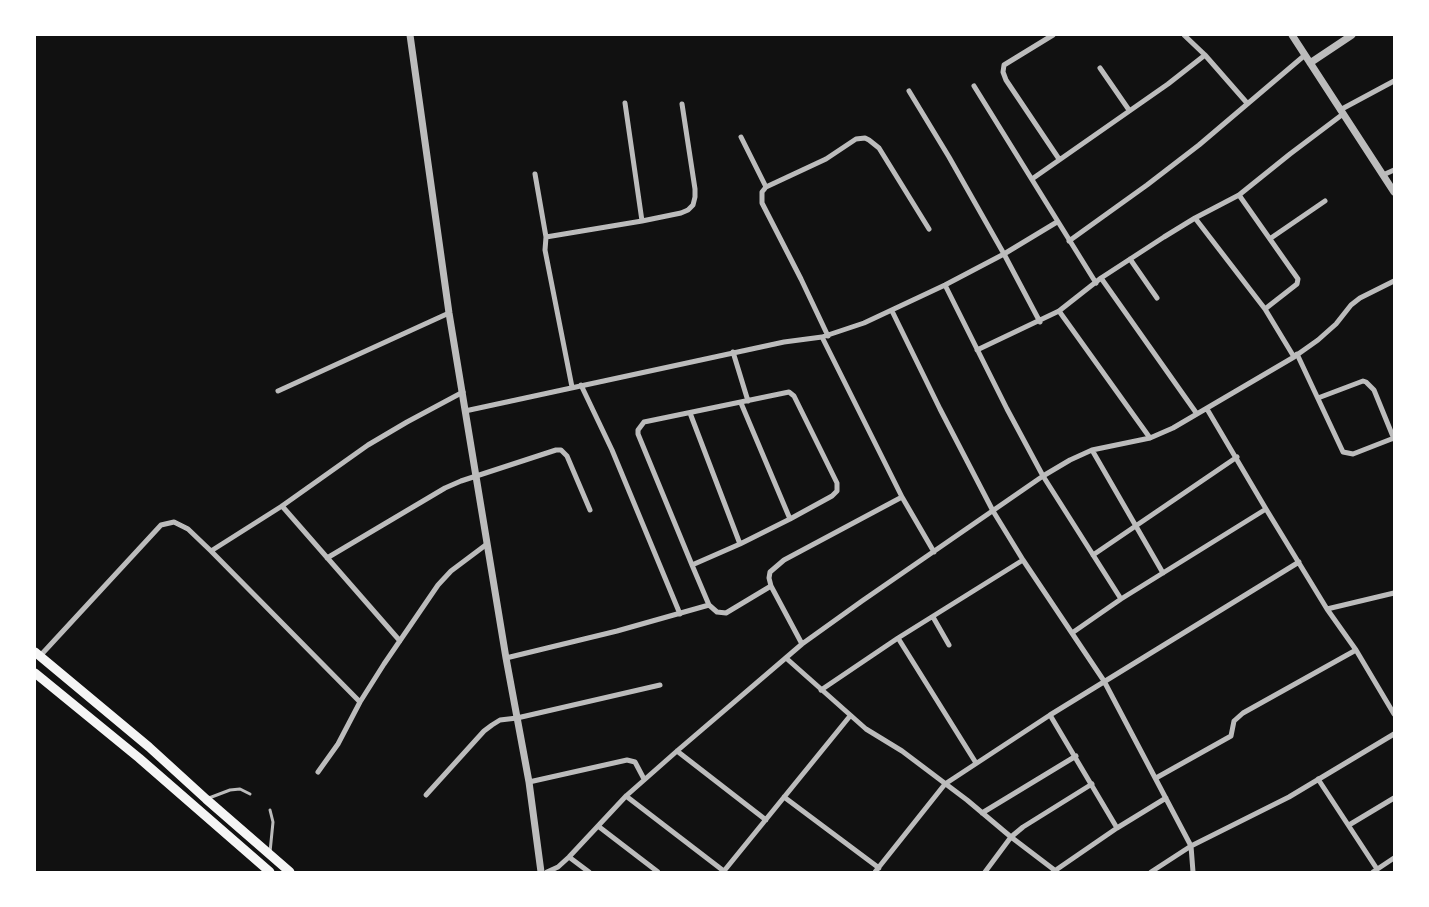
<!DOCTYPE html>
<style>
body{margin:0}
#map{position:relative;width:1429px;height:907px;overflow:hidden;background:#111;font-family:Bitter,serif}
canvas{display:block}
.frame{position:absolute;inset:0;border:36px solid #fff;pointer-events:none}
</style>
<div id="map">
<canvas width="1429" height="907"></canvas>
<div class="frame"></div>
</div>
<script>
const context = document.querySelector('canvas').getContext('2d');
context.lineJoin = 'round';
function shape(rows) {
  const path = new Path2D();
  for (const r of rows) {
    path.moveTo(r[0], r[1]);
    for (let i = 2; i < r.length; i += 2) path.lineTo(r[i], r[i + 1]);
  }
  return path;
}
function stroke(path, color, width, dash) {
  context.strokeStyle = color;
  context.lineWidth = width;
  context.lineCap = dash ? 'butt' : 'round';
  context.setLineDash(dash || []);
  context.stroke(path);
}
stroke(shape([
 [209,798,230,790,240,789,250,794],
 [270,810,273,822,270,852]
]), '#bcbcbc', 3);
stroke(shape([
 [1053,35,1004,65,1003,72,1006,80,1059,159],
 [1184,35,1205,55,1247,103],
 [1100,68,1129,110],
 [974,86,1096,283],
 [909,91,949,157,1004,254,1040,322],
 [1340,110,1394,81],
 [741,137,766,187,762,192,762,203,801,279,828,336],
 [535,174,546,237,545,250,572,387],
 [1383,175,1394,170],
 [1032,179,1168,84,1205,55],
 [766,187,826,159,856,139,865,138,869,140,879,148,929,229],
 [1195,218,1265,309,1294,357],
 [642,221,681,213,688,210,693,205,695,197,695,189,682,104],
 [546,237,642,221,625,103],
 [1271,238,1325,201],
 [1069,241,1147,185,1199,145,1305,55],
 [1130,259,1157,298],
 [1101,278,1197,414],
 [945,285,1007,409,1043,476,1121,599],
 [1265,309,1297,284,1298,279,1239,195,1290,154,1343,114],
 [892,311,940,409,993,511,1023,560,1104,681,1191,846,1193,872],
 [1059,311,1150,438],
 [822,337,864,323,945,285,1004,254,1057,222],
 [977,350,1059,311,1101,278,1164,237,1195,218,1239,195],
 [733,352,748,401],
 [1297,354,1343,452,1353,454,1394,438],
 [581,385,612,450,680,614],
 [278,391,449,313],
 [1318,398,1363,381,1366,382,1374,390,1394,439],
 [741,403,790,519],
 [1207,409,1266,509,1327,609,1356,650,1394,714],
 [465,411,784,342,822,337,902,497,934,552],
 [690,413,740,544],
 [1092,450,1163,573],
 [282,506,400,641],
 [211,551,282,506,368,445,407,422,463,392],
 [1093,555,1237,457],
 [327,558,445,488,461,481,556,450,561,450,567,456,590,510],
 [692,565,740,544,790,519,832,496,837,491,837,483,794,396,789,392,644,422,638,430,638,434,692,565,709,605,717,612,726,613,771,586],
 [1327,609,1394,593],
 [933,617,949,645],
 [1072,633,1121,599,1266,509],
 [898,638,976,763],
 [802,644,771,586,769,578,770,572,784,560,902,497],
 [40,656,161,525,174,522,188,529,211,551,360,702],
 [506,658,617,631,709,605],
 [786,658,866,729,902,751,967,800,1011,837,1057,872],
 [821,690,898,638,1023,560],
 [1050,715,1117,828],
 [677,751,766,820],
 [318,772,338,744,360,702,384,664,438,585,451,571,487,544],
 [1156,778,1231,736,1234,721,1243,713,1356,650],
 [1318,779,1377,869],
 [529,782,627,760,635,762,644,779],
 [426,795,484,731,492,725,500,720,517,718,660,685],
 [626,796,725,872],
 [784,797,879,868],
 [982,813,1076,756],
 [1349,825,1394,798],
 [598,826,658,872],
 [569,857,589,872],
 [724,871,850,716],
 [547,872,558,867,569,857,626,796,677,751,802,644,862,601,1043,476,1070,460,1092,450,1150,438,1173,428,1294,357,1318,340,1336,324,1351,305,1360,298,1394,281],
 [875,872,945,784,1050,715,1299,562],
 [985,872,1011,837,1023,827,1092,784],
 [1053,872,1117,828,1166,798],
 [1151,872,1191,846,1289,797,1394,734],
 [1373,872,1394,858]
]), '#bcbcbc', 5);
stroke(shape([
 [410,35,449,313,506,658,529,782,541,872],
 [1292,35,1394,192],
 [1310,63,1352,35]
]), '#bcbcbc', 7);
stroke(shape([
 [35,652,149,747,206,799,290,872],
 [35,673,139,758,270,872]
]), '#f5f5f5', 9);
</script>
